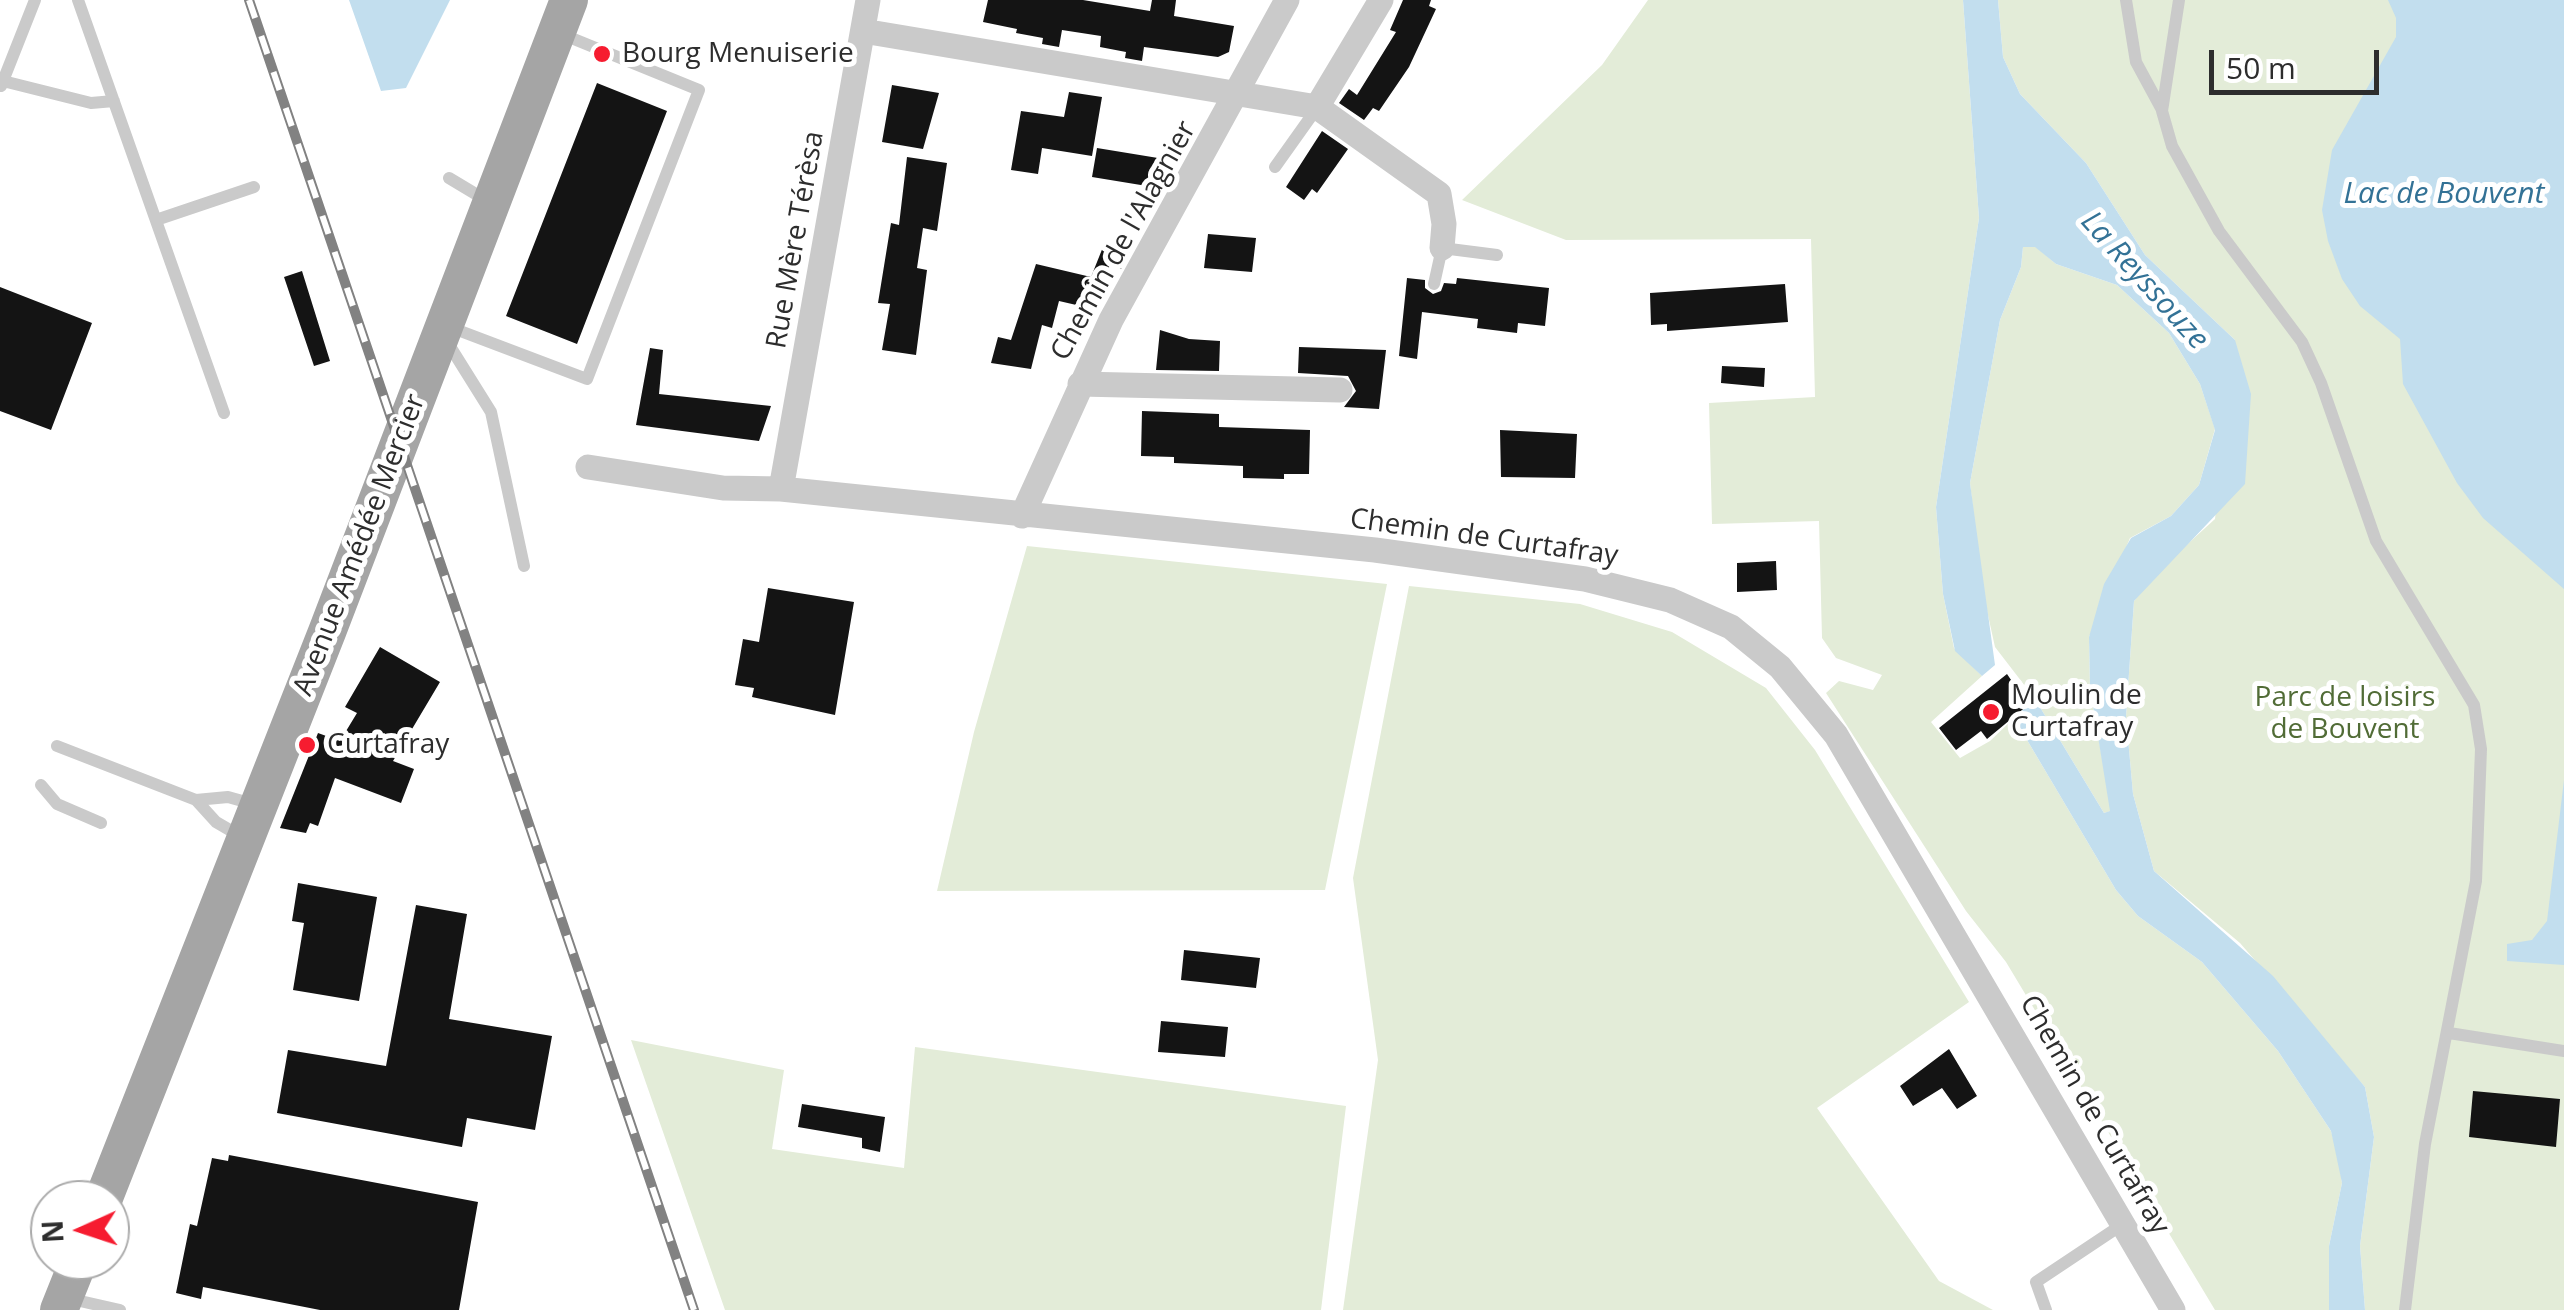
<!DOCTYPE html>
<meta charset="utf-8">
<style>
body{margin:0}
#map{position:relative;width:2564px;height:1310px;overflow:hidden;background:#fff;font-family:"Open Sans",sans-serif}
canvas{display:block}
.north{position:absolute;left:30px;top:1180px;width:100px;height:100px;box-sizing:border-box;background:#fff;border:2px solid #ababab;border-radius:50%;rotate:267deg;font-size:28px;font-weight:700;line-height:40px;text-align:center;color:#2d2d2d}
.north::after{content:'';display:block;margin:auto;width:35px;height:45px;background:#f61c30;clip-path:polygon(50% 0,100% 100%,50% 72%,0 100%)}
.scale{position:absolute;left:2209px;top:50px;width:170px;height:45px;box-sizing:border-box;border:5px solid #2d2d2d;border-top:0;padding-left:12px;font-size:30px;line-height:35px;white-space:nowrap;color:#2d2d2d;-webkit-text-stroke:8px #fff;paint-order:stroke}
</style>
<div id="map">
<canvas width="2564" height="1310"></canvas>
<div class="north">N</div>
<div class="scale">50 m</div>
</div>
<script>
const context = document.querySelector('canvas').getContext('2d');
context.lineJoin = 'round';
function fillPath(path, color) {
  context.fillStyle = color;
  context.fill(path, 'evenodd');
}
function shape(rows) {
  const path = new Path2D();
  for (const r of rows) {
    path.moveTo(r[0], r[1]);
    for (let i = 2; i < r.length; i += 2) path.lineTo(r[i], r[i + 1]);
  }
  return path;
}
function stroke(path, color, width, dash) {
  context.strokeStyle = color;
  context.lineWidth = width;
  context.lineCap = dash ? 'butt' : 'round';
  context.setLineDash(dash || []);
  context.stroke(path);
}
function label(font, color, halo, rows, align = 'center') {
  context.font = font + ' "Open Sans",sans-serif';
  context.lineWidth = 10;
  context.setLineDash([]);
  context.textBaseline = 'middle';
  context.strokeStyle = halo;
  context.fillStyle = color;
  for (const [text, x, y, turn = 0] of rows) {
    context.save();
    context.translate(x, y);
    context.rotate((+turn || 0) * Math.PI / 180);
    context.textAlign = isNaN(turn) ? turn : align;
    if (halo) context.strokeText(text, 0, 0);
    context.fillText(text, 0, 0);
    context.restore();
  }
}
fillPath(shape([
 [1648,0,1963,0,1979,218,1936,507,1943,594,1954,648,1982,676,1931,722,1960,758,1990,741,2014,718,2116,890,2138,916,2202,962,2278,1051,2331,1131,2338,1155,2342,1183,2329,1246,2329,1310,2215,1310,2006,962,1966,911,1826,693,1839,681,1873,690,1882,675,1836,658,1822,638,1819,521,1712,524,1709,403,1815,397,1811,239,1566,240,1462,200,1602,65],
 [1998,0,2564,0,2564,1310,2365,1310,2360,1246,2374,1137,2365,1087,2240,943,2154,871,2133,794,2126,716,2134,601,2159,570,2215,519,2235,340,2145,255,2086,163,2020,94,2003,57],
 [2035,246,2056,264,2117,285,2169,333,2200,384,2215,429,2199,485,2171,516,2130,538,2089,637,2090,688,2111,811,2104,813,2035,699,1995,647,1982,588,1970,483,2000,320,2021,267,2023,247],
 [1027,546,1387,584,1325,890,937,891,974,732],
 [1409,586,1580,604,1672,632,1766,688,1815,750,1969,1002,1817,1108,1939,1281,1993,1310,1343,1310,1378,1060,1353,878],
 [631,1040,784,1070,772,1149,904,1168,915,1047,1346,1106,1321,1310,725,1310]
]), '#e3ecd8');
fillPath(shape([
 [349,0,450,0,406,88,381,91],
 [1963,0,1998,0,2003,57,2020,94,2086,163,2145,255,2235,340,2251,394,2245,484,2134,601,2126,716,2133,794,2154,871,2273,976,2365,1087,2374,1137,2360,1246,2365,1310,2329,1310,2329,1246,2342,1183,2331,1131,2278,1051,2202,962,2138,916,2116,890,2014,718,2035,699,2104,813,2110,811,2090,687,2089,637,2104,584,2131,538,2171,516,2199,485,2215,430,2200,384,2169,333,2117,285,2056,264,2035,247,2023,247,2021,267,2000,320,1970,483,1995,665,1982,676,1955,651,1943,594,1936,507,1979,218],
 [2388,0,2564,0,2564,589,2483,518,2457,483,2403,384,2400,339,2360,306,2342,279,2328,241,2322,210,2332,150,2396,37,2396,18],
 [2564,780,2564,965,2507,961,2507,944,2532,940,2547,921]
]), '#c2deee');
fillPath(shape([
 [988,0,1083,0,1150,11,1152,0,1176,0,1174,16,1234,26,1229,52,1218,57,1144,47,1142,61,1125,58,1126,52,1100,47,1101,36,1062,30,1059,47,1042,44,1043,38,1016,33,1017,29,983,22],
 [1403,0,1431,0,1429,6,1436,9,1409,67,1379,111,1373,108,1364,120,1339,103,1349,89,1357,95,1396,32,1390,30],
 [597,83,667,111,577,344,506,316],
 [892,85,939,93,923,149,882,142],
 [1069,92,1102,97,1092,156,1042,148,1038,174,1011,170,1021,111,1064,117],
 [1322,131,1348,149,1317,193,1312,189,1304,200,1286,187],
 [1097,148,1158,158,1153,187,1092,177],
 [907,157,947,163,937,231,923,228,917,268,927,270,916,355,882,350,890,304,878,303,891,223,899,225],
 [1208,234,1256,238,1252,272,1204,268],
 [1105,242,1130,252,1121,269,1110,264,1098,310,1059,301,1052,328,1042,325,1031,369,991,363,998,337,1011,340,1036,264,1091,277],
 [302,271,330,361,314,366,284,277],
 [1407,278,1425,280,1425,288,1433,294,1441,291,1444,283,1456,284,1457,278,1549,288,1545,326,1518,323,1517,333,1477,328,1478,319,1422,312,1417,359,1399,356],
 [1785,284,1788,322,1667,331,1667,324,1651,325,1650,293],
 [0,287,92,323,51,430,0,411],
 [1160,330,1189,339,1220,341,1219,371,1156,370],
 [1299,347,1386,350,1379,409,1344,407,1356,391,1348,376,1298,373],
 [650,348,663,350,659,394,771,406,759,441,636,425],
 [1722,366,1765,368,1764,387,1721,383],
 [1142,411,1219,414,1219,427,1310,430,1309,474,1284,474,1284,479,1243,478,1243,466,1174,463,1174,457,1141,456],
 [1500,430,1577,434,1575,478,1501,477],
 [1776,561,1777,590,1737,592,1737,563],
 [768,588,854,602,835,715,752,697,754,688,735,685,743,639,759,642],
 [380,647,440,682,393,761,414,769,401,803,335,778,318,826,310,823,306,833,280,828,318,733,340,741,357,713,345,707],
 [2007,674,2028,705,1987,739,1981,731,1956,750,1939,728],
 [298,883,377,897,359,1001,293,990,304,923,292,921],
 [416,905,467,914,449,1019,552,1036,535,1130,467,1118,462,1147,277,1113,288,1050,386,1066],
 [1184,950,1260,958,1256,988,1181,980],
 [1161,1021,1228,1027,1225,1057,1158,1052],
 [1949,1049,1977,1096,1957,1109,1942,1088,1913,1106,1900,1086],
 [2473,1091,2560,1099,2556,1147,2469,1137],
 [802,1104,885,1117,880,1152,862,1148,862,1138,798,1127],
 [229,1155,478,1202,459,1310,320,1310,203,1287,201,1299,176,1293,190,1224,197,1226,212,1158,228,1161]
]), '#141414');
stroke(shape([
 [78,0,224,413],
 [2126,0,2136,62,2162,110],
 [2179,0,2162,111,2172,146,2219,231,2302,342,2321,383,2376,541,2474,705,2481,749,2476,881,2425,1144,2405,1310],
 [3,81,91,103,114,101],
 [1,86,35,0],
 [1275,167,1317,108],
 [449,178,489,202],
 [159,219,254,187],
 [1434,284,1442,248,1497,255],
 [447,326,587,379,699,90,559,33],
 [446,340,491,412,524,566],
 [57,746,196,800,228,797,253,804],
 [41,785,57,804,101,823],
 [196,800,216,822,240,836],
 [2449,1033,2564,1051],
 [67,1298,120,1310],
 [2046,1310,2036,1282,2123,1224]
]), '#cacaca', 12);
stroke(shape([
 [863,31,1317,107,1381,0],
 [1317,107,1439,194,1444,224,1442,248],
 [1080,384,1340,390],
 [588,467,723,488,781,489,1375,550,1585,579,1670,600,1731,627,1780,667,1836,735,2173,1310],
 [781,489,868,0],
 [1022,516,1111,320,1287,0]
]), '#cacaca', 25);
stroke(shape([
 [103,1200,327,632,569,0],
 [59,1310,79,1260]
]), '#a5a5a5', 38);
const rail = shape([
 [249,0,694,1310]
]);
stroke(rail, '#828282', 10);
stroke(rail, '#fff', 6, [19]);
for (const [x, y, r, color] of [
 [602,54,10,"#f61c30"],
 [1991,712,10,"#f61c30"],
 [307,745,10,"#f61c30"]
]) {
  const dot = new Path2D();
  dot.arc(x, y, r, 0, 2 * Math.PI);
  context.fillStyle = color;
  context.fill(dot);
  stroke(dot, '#fff', 4);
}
label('28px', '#2d2d2d', '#fff', [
 ["Bourg Menuiserie",622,54],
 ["Moulin de",2011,696],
 ["Curtafray",2011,728],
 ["Curtafray",327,745]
], 'left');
label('28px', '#2d2d2d', '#fff', [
 ["Rue Mère Térèsa",796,240,-80],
 ["Chemin de l'Alagnier",1124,241,-61],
 ["Chemin de Curtafray",1484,538,8],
 ["Avenue Amédée Mercier",360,545,-69],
 ["Chemin de Curtafray",2094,1115,60]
]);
label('28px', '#516c36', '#fff', [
 ["Parc de loisirs",2345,698],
 ["de Bouvent",2345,730]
]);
label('italic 30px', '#337296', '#fff', [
 ["Lac de Bouvent",2444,194],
 ["La Reyssouze",2144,281,48]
]);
</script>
